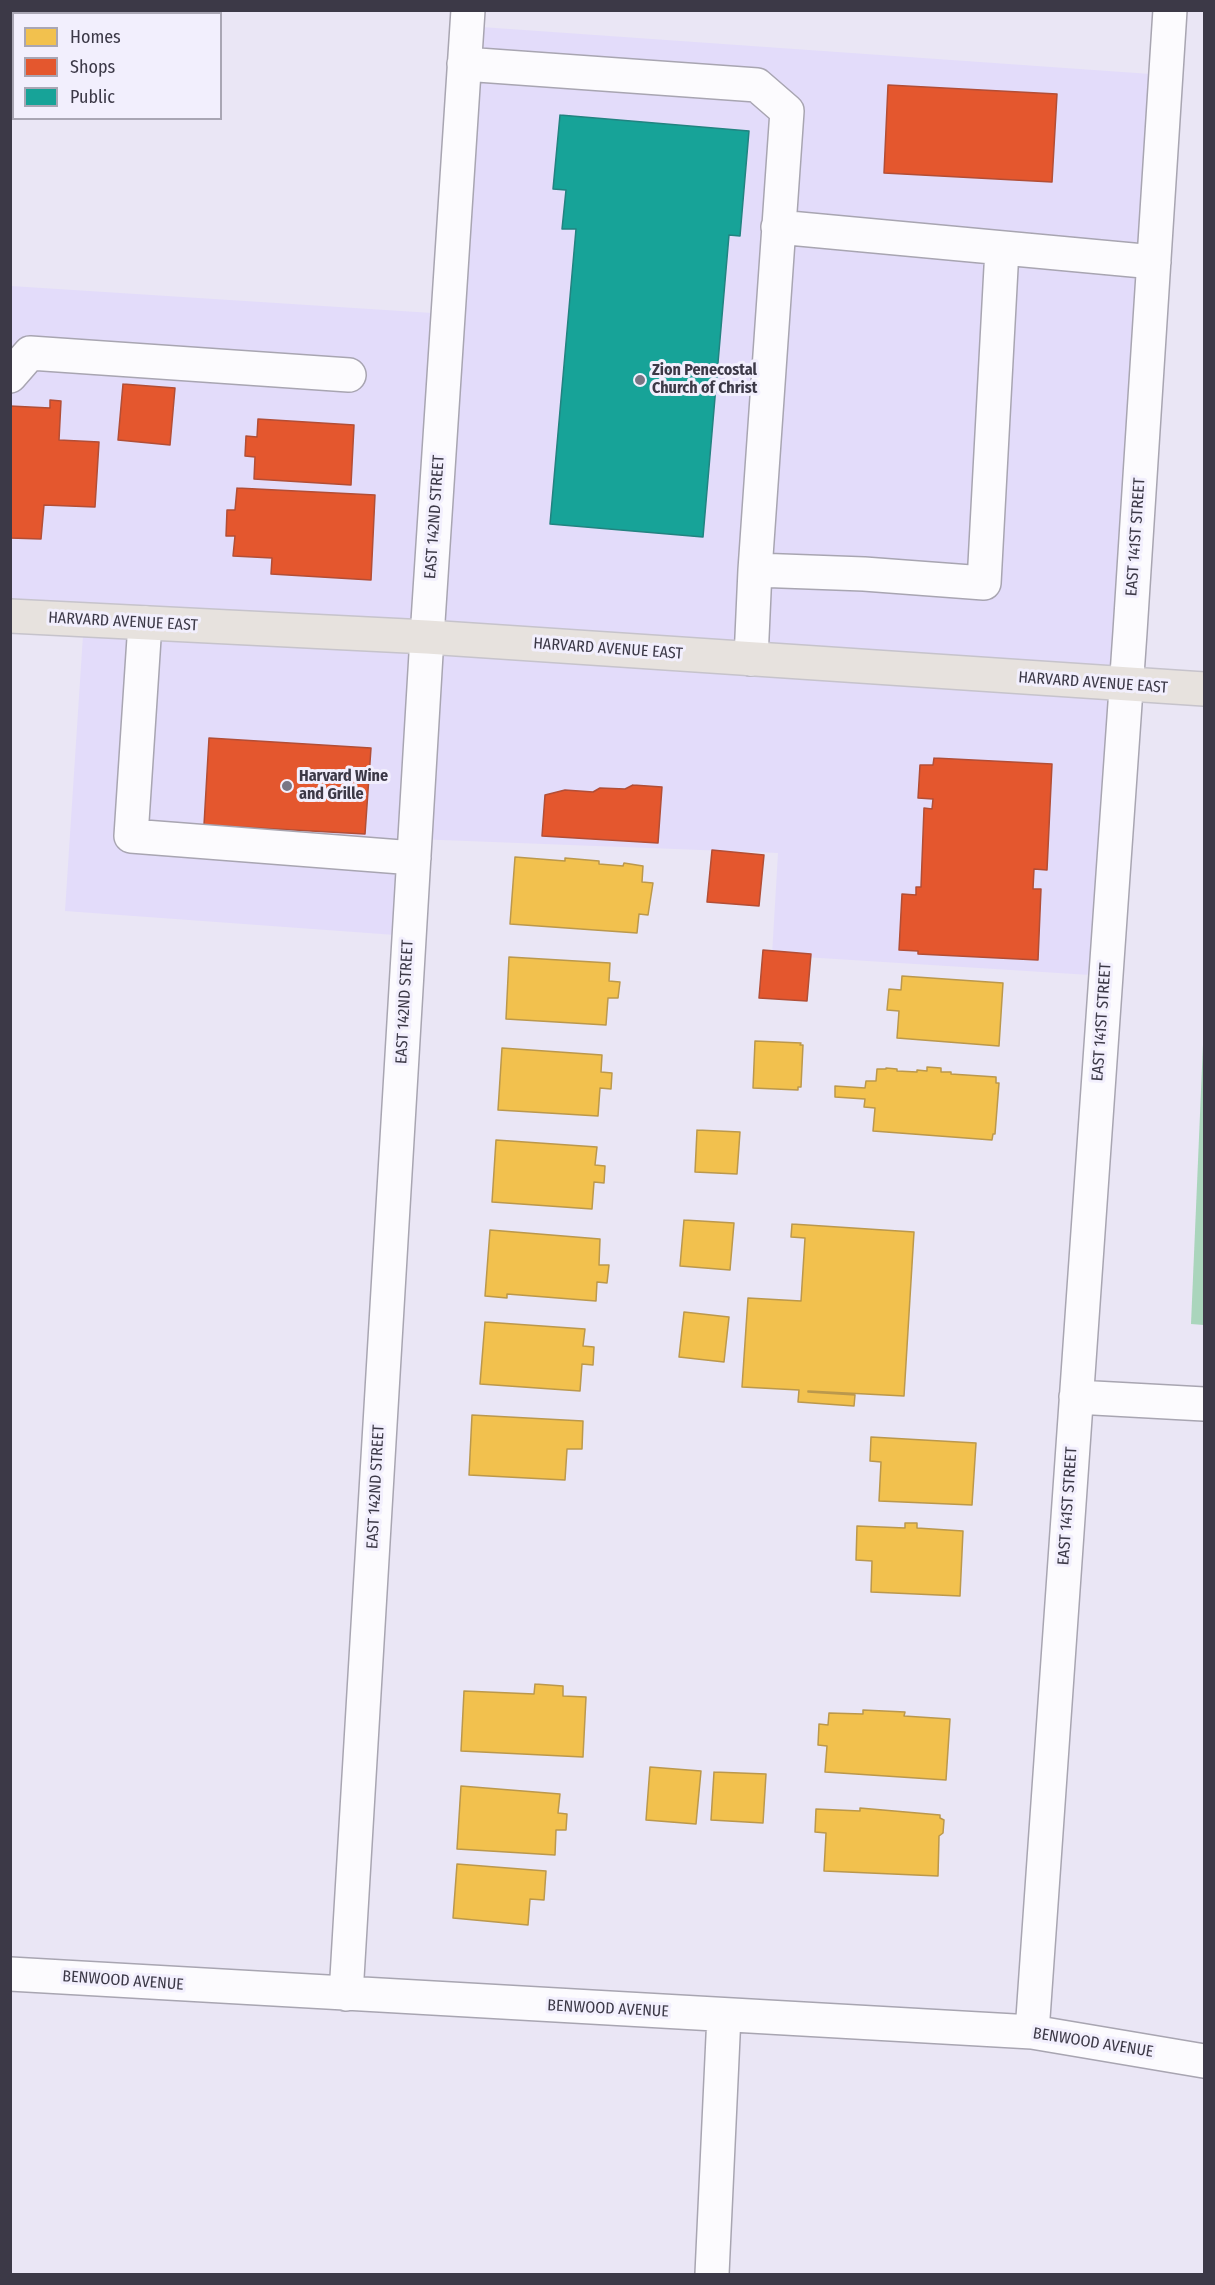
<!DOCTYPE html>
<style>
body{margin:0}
#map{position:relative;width:1215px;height:2285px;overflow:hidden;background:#eae6f5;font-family:"Fira Sans Condensed",sans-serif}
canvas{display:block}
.frame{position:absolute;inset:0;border:12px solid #3c3947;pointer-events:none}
.legend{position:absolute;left:12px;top:12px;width:210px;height:108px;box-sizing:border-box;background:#f2effd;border:2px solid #a9a6b4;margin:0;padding:8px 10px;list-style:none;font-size:18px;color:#3c3947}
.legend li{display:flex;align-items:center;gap:12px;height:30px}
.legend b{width:30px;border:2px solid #a9a6b4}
</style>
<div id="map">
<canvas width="1215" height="2285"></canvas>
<div class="frame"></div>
<ul class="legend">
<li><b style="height:16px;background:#f2c14e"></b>Homes</li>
<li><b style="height:16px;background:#e4572e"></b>Shops</li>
<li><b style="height:16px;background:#17a398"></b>Public</li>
</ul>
</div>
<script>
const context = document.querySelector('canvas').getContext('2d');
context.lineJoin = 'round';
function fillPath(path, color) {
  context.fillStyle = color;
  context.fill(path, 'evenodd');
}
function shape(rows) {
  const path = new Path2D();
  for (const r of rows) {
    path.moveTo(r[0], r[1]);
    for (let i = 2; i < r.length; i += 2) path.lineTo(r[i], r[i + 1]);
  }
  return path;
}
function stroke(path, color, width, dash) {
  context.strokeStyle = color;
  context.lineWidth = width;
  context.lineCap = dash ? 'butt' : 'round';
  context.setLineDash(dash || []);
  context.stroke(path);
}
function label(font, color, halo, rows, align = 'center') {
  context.font = font + ' "Fira Sans Condensed",sans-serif';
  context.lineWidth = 6;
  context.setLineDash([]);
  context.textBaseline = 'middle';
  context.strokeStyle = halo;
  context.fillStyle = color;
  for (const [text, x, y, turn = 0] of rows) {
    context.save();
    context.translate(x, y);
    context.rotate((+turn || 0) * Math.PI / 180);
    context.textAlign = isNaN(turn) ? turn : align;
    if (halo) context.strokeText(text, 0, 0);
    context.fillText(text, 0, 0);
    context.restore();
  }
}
fillPath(shape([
 [467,26,1165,75,1106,976,772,955,778,853,415,839,409,936,65,911,84,620,11,616,11,286,448,314]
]), '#e3dcfa');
fillPath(shape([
 [1204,1021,1204,1325,1191,1324]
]), '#aad5bc');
const homes = shape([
 [515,857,565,861,565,858,599,861,599,864,623,866,624,863,643,866,642,882,653,883,648,915,639,914,637,933,510,924,515,857],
 [509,957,610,963,609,981,620,982,618,998,608,998,606,1025,506,1019,509,957],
 [902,976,1003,983,999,1046,897,1038,899,1011,887,1010,889,989,901,990,902,976],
 [755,1041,801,1043,800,1045,803,1045,801,1087,798,1087,798,1090,753,1088,755,1041],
 [502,1048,602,1055,601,1072,612,1073,611,1089,600,1088,598,1116,498,1110,502,1048],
 [927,1067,941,1068,941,1072,951,1072,951,1074,996,1077,996,1083,999,1083,995,1134,993,1134,992,1140,873,1131,875,1108,864,1107,865,1099,835,1097,835,1086,865,1088,866,1081,876,1081,877,1069,886,1069,886,1068,897,1069,897,1071,917,1072,917,1070,927,1071,927,1067],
 [697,1130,740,1132,737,1174,695,1172,697,1130],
 [496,1140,597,1147,595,1165,605,1166,604,1183,594,1182,592,1209,492,1202,496,1140],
 [684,1220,734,1223,730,1270,680,1266,684,1220],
 [792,1224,914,1232,904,1396,808,1391,808,1392,855,1395,854,1406,798,1402,799,1390,742,1387,748,1298,801,1301,805,1238,791,1237,792,1224],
 [490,1230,600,1239,599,1265,609,1265,607,1283,597,1282,596,1301,507,1294,507,1298,485,1296,490,1230],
 [684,1312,729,1317,724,1362,679,1357,684,1312],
 [485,1322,585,1329,583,1346,594,1347,593,1365,582,1364,580,1391,480,1384,485,1322],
 [472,1415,583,1421,582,1449,567,1449,565,1480,469,1475,472,1415],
 [871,1437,976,1443,972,1505,879,1501,881,1462,870,1461,871,1437],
 [905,1523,917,1523,917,1528,963,1531,960,1596,871,1592,872,1561,856,1560,857,1526,905,1528,905,1523],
 [535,1684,563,1686,563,1696,586,1697,583,1757,461,1751,464,1691,534,1694,535,1684],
 [863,1710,905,1712,904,1716,950,1719,946,1780,825,1772,827,1746,818,1745,819,1724,828,1725,829,1713,863,1714,863,1710],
 [650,1767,701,1771,696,1824,646,1820,650,1767],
 [714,1772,766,1774,763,1823,711,1820,714,1772],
 [461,1786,560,1794,558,1813,567,1814,566,1830,556,1830,555,1855,457,1849,461,1786],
 [860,1808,940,1815,940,1818,944,1820,943,1833,939,1836,938,1876,824,1871,826,1833,815,1832,816,1809,860,1811,860,1808],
 [457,1864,546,1871,544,1900,530,1899,528,1925,453,1918,457,1864]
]);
fillPath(homes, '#f2c14e');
stroke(homes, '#bb984c', 1.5);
const shops = shape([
 [888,85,1057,94,1052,182,884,173,888,85],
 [123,384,175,388,170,445,118,440,123,384],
 [50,400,61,401,59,440,99,442,95,507,44,505,41,539,10,538,10,406,50,408,50,400],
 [258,419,354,425,351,485,254,479,255,457,245,456,246,436,257,437,258,419],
 [237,488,375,495,371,580,271,574,272,558,233,556,235,536,226,536,227,510,235,510,237,488],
 [209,738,371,748,365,834,204,825,209,738],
 [934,758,1052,764,1047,870,1034,869,1033,889,1041,889,1038,960,918,954,918,951,899,950,902,894,916,895,916,887,921,887,924,808,932,809,933,799,918,798,920,765,933,765,934,758],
 [633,785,662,787,658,843,542,836,545,795,565,790,593,792,600,788,625,789,633,785],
 [712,850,764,855,759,906,707,902,712,850],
 [763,950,811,954,807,1001,759,998,763,950]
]);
fillPath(shops, '#e4572e');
stroke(shops, '#b24e36', 1.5);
const public = shape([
 [560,115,749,131,740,236,729,235,703,537,550,524,576,229,562,229,566,190,553,189,560,115]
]);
fillPath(public, '#17a398');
stroke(public, '#228380', 1.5);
const minor = shape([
 [464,64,757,85,787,111,755,570,751,659],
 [778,227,1154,262],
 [10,376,30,353,349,375],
 [755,570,864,574,984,583,1002,249],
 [145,623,131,836,414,858],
 [1076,1397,1204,1404],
 [10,1974,1032,2032,1204,2061],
 [346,1994,427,637,468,10],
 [1032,2032,1130,632,1170,10],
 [712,2274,724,2015]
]);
const major = shape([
 [10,616,427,637,1204,689]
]);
stroke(minor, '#a8a5b1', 36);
stroke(major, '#c6c3cb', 36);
stroke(minor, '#fcfbfe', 33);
stroke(major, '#e7e2de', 33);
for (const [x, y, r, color] of [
 [640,380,6,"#797684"],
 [287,786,6,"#797684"]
]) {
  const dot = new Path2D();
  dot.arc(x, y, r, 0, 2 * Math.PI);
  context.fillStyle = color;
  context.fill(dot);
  stroke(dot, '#f2effd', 2);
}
label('bold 16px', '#3c3947', '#f2effd', [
 ["Zion Penecostal",652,371],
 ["Church of Christ",652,389],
 ["Harvard Wine",299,777],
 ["and Grille",299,795]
], 'left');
label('16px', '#3c3947', '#f2effd', [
 ["EAST 142ND STREET",435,517,-86],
 ["EAST 141ST STREET",1136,537,-86],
 ["HARVARD AVENUE EAST",123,622,3],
 ["HARVARD AVENUE EAST",608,649,4],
 ["HARVARD AVENUE EAST",1093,683,4],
 ["EAST 142ND STREET",405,1002,-87],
 ["EAST 141ST STREET",1102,1022,-86],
 ["EAST 142ND STREET",376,1487,-87],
 ["EAST 141ST STREET",1068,1506,-86],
 ["BENWOOD AVENUE",123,1981,4],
 ["BENWOOD AVENUE",608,2009,3],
 ["BENWOOD AVENUE",1093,2043,9]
]);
</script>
